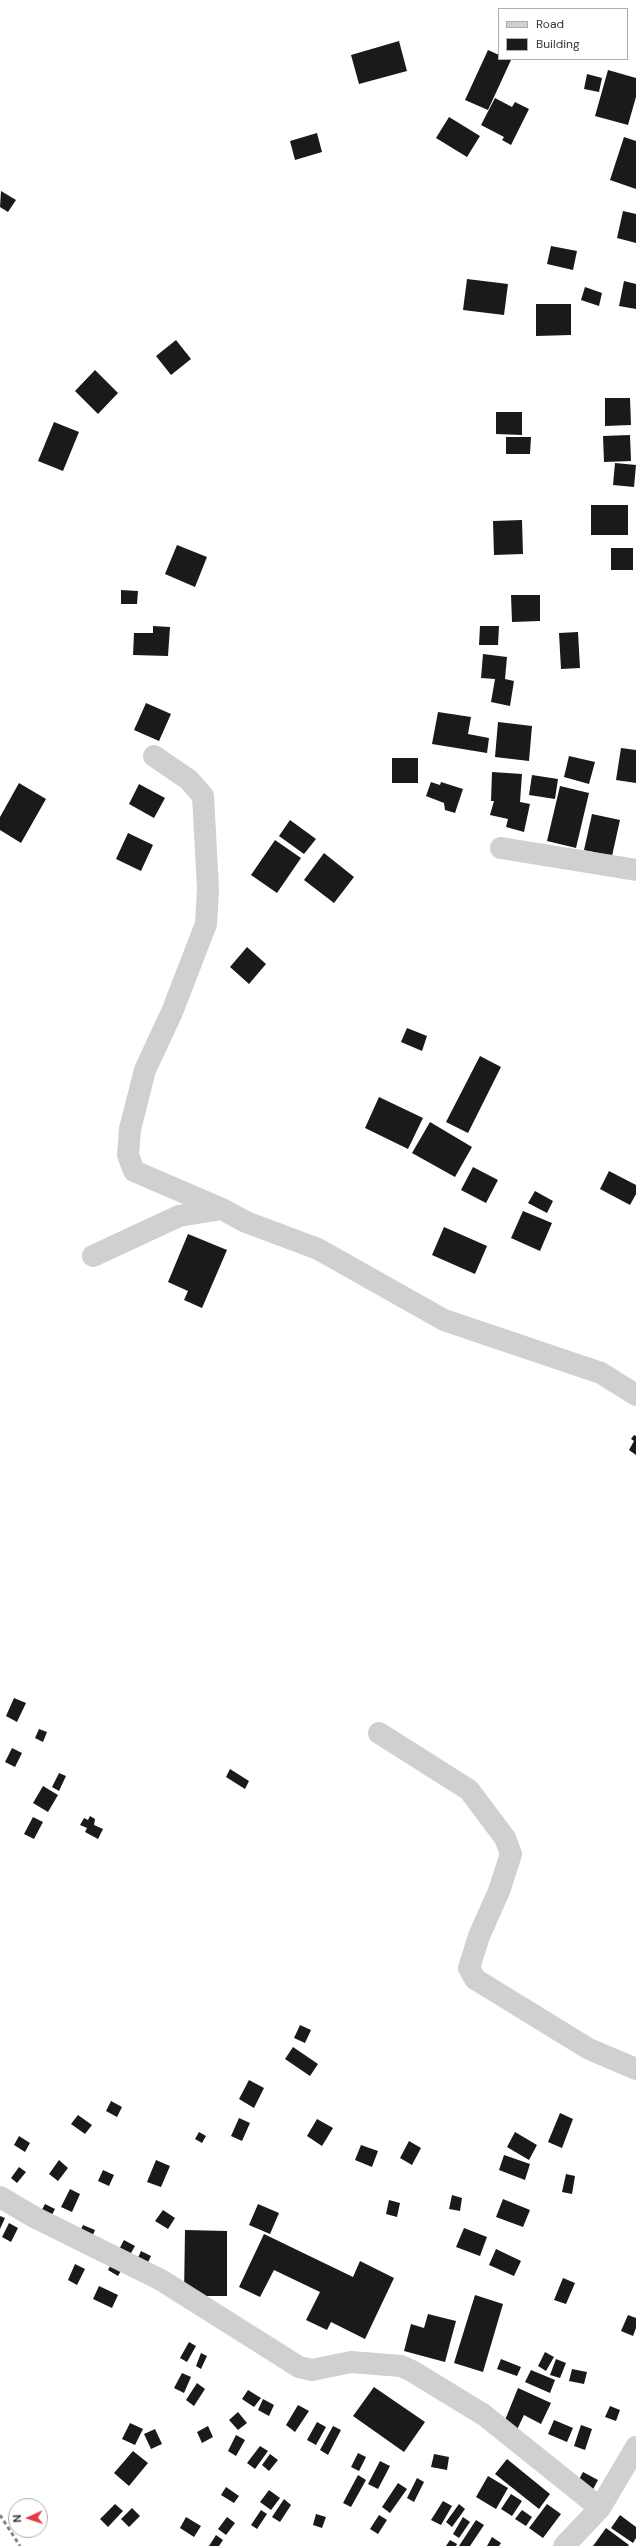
<!DOCTYPE html>
<style>
body{margin:0}
#map{position:relative;width:636px;height:2546px;overflow:hidden;background:#fff;font-family:"DM Sans",sans-serif}
canvas{display:block}
.legend{position:absolute;left:498px;top:8px;width:130px;height:52px;box-sizing:border-box;background:#fff;border:1px solid #adadad;margin:0;padding:5px 7px;list-style:none;font-size:12px;color:#333}
.legend li{display:flex;align-items:center;gap:8px;height:20px}
.legend b{width:20px;border:1px solid #adadad}
.north{position:absolute;left:8px;top:2498px;width:40px;height:40px;box-sizing:border-box;background:#fff;border:1px solid #adadad;border-radius:50%;rotate:267deg;font-size:11px;font-weight:700;line-height:16px;text-align:center;color:#333}
.north::after{content:'';display:block;margin:auto;width:14px;height:18px;background:#e63946;clip-path:polygon(50% 0,100% 100%,50% 72%,0 100%)}
</style>
<div id="map">
<canvas width="636" height="2546"></canvas>
<ul class="legend">
<li><b style="height:5px;background:#d0d0d0"></b>Road</li>
<li><b style="height:11px;background:#1a1a1a"></b>Building</li>
</ul>
<div class="north">N</div>
</div>
<script>
const context = document.querySelector('canvas').getContext('2d');
context.lineJoin = 'round';
function fillPath(path, color) {
  context.fillStyle = color;
  context.fill(path, 'evenodd');
}
function shape(rows) {
  const path = new Path2D();
  for (const r of rows) {
    path.moveTo(r[0], r[1]);
    for (let i = 2; i < r.length; i += 2) path.lineTo(r[i], r[i + 1]);
  }
  return path;
}
function stroke(path, color, width, dash) {
  context.strokeStyle = color;
  context.lineWidth = width;
  context.lineCap = dash ? 'butt' : 'round';
  context.setLineDash(dash || []);
  context.stroke(path);
}
fillPath(shape([
 [399,41,407,71,359,84,351,55],
 [488,50,499,55,499,59,511,60,488,110,465,100],
 [608,70,636,78,636,97,628,125,595,116],
 [587,74,602,78,599,92,584,89],
 [495,98,512,107,515,102,529,109,511,145,502,140,504,137,481,125],
 [449,117,480,136,467,157,436,138],
 [317,133,322,152,295,160,290,141],
 [624,137,636,141,636,189,610,180],
 [1,191,16,200,8,212,0,207],
 [623,211,636,214,636,243,617,238],
 [551,246,577,251,573,270,547,264],
 [467,279,508,284,504,315,463,310],
 [624,281,636,284,636,309,619,306],
 [585,287,602,293,599,306,581,300],
 [536,304,571,304,571,335,536,336],
 [176,340,191,359,171,375,156,356],
 [95,370,118,393,98,414,75,391],
 [605,398,630,398,631,425,605,426],
 [496,412,522,412,522,435,496,434],
 [54,422,79,432,63,471,38,461],
 [630,435,631,461,604,462,603,436],
 [506,437,531,437,530,454,506,454],
 [615,463,636,465,634,487,613,485],
 [591,505,628,505,628,535,591,535],
 [522,520,523,554,494,555,493,521],
 [177,545,207,557,195,587,165,574],
 [611,548,633,548,633,570,611,570],
 [121,590,138,591,137,604,121,604],
 [511,595,540,595,540,621,512,622],
 [153,626,170,627,168,656,133,655,134,633,153,633],
 [480,626,499,626,498,645,479,645],
 [578,632,580,668,561,669,559,633],
 [483,654,507,657,505,679,514,681,510,706,491,702,495,679,481,678],
 [146,703,171,714,159,741,134,730],
 [438,712,471,717,468,734,489,738,487,753,432,744],
 [498,722,532,726,529,761,495,757],
 [621,748,636,750,636,783,616,780],
 [569,756,595,762,589,784,564,777],
 [392,758,418,758,418,783,392,783],
 [492,772,522,774,520,802,530,804,524,832,506,827,508,819,490,815,494,801,491,801],
 [532,775,558,779,555,799,529,795],
 [431,782,440,785,441,782,463,789,455,813,445,810,444,803,426,796],
 [19,783,46,799,21,843,0,830,0,817],
 [139,784,165,798,154,818,129,804],
 [560,786,589,793,576,848,547,841],
 [592,814,620,820,612,856,584,850],
 [290,820,316,839,304,854,279,836],
 [128,833,153,845,141,871,116,859],
 [275,840,301,858,277,893,251,875],
 [324,853,354,877,334,903,304,880],
 [247,947,266,964,249,984,230,967],
 [407,1028,427,1036,422,1051,401,1042],
 [480,1056,501,1067,468,1133,446,1122],
 [379,1097,423,1118,408,1149,365,1128],
 [430,1122,472,1147,455,1177,412,1153],
 [473,1167,498,1180,486,1203,461,1190],
 [609,1171,636,1185,636,1194,630,1205,600,1189],
 [535,1191,553,1201,547,1213,528,1203],
 [523,1211,552,1223,540,1251,511,1238],
 [444,1227,487,1246,475,1274,432,1255],
 [188,1234,227,1250,202,1308,184,1300,188,1291,168,1282],
 [634,1435,636,1436,636,1455,629,1450,634,1441,631,1439],
 [14,1698,26,1703,17,1722,6,1716],
 [39,1729,47,1732,43,1742,35,1738],
 [12,1748,22,1753,15,1767,5,1762],
 [230,1769,249,1781,245,1789,226,1777],
 [59,1773,66,1776,59,1791,52,1787],
 [43,1786,58,1795,48,1812,33,1803],
 [90,1816,95,1819,94,1825,103,1829,98,1839,85,1832,87,1828,80,1825,84,1818,88,1820],
 [33,1817,43,1822,34,1839,24,1834],
 [300,2025,311,2030,305,2043,294,2038],
 [293,2047,318,2064,310,2076,285,2059],
 [249,2080,264,2088,254,2108,239,2099],
 [111,2101,122,2107,117,2117,106,2111],
 [560,2113,573,2119,562,2148,548,2142],
 [78,2115,92,2125,85,2134,71,2124],
 [239,2118,250,2123,242,2141,231,2136],
 [317,2119,333,2128,322,2146,307,2136],
 [199,2132,206,2136,202,2143,195,2139],
 [515,2132,537,2145,529,2160,507,2147],
 [19,2136,30,2143,25,2152,14,2145],
 [409,2141,421,2148,412,2165,400,2158],
 [361,2145,378,2151,372,2167,355,2160],
 [504,2155,530,2164,525,2180,499,2170],
 [59,2160,68,2168,58,2181,49,2174],
 [156,2160,170,2166,161,2187,147,2182],
 [19,2167,26,2172,17,2183,11,2178],
 [103,2170,114,2175,109,2186,98,2181],
 [566,2174,575,2176,572,2194,562,2192],
 [70,2189,80,2194,72,2212,61,2207],
 [452,2195,462,2198,460,2211,449,2209],
 [503,2199,530,2210,523,2227,496,2217],
 [389,2200,400,2203,397,2217,386,2214],
 [45,2204,55,2209,46,2226,36,2221],
 [258,2204,279,2213,270,2234,249,2225],
 [163,2210,175,2218,168,2229,155,2221],
 [0,2216,5,2218,0,2229],
 [9,2223,18,2228,11,2242,2,2237],
 [83,2225,95,2230,86,2252,73,2247],
 [464,2228,487,2237,480,2256,456,2247],
 [185,2230,227,2231,227,2296,184,2296],
 [264,2234,353,2277,360,2261,394,2278,365,2339,331,2322,327,2330,306,2320,320,2292,274,2270,260,2297,239,2287],
 [124,2240,135,2246,118,2276,108,2270],
 [496,2249,521,2261,514,2276,489,2265],
 [141,2251,151,2256,143,2273,133,2269],
 [75,2264,85,2269,77,2285,68,2280],
 [563,2278,575,2283,566,2304,554,2300],
 [99,2286,118,2295,112,2308,93,2299],
 [475,2295,503,2304,483,2372,454,2363],
 [428,2314,456,2321,445,2362,404,2351,411,2324,424,2328],
 [628,2315,636,2318,636,2328,633,2336,621,2331],
 [189,2342,196,2346,187,2362,180,2358],
 [545,2352,554,2357,546,2371,538,2366],
 [201,2353,207,2356,201,2369,196,2366],
 [501,2359,521,2367,517,2376,497,2369],
 [556,2359,566,2363,560,2378,550,2375],
 [572,2369,587,2372,584,2384,569,2381],
 [531,2370,555,2380,550,2393,525,2382],
 [182,2373,191,2377,184,2393,174,2388],
 [197,2383,205,2389,194,2406,186,2400],
 [374,2387,425,2422,404,2452,353,2416],
 [518,2388,551,2403,541,2424,524,2415,514,2436,501,2430],
 [248,2390,261,2398,254,2407,242,2399],
 [263,2399,274,2405,269,2416,258,2410],
 [298,2405,309,2411,295,2432,286,2425],
 [610,2406,620,2410,616,2421,605,2417],
 [238,2412,247,2423,238,2430,229,2420],
 [554,2420,573,2428,567,2442,548,2434],
 [317,2422,326,2427,316,2445,307,2440],
 [130,2423,143,2429,135,2445,122,2439],
 [581,2425,592,2429,585,2450,574,2446],
 [208,2426,213,2437,202,2443,197,2432],
 [333,2426,341,2430,328,2455,320,2450],
 [155,2429,162,2444,151,2449,144,2434],
 [236,2435,245,2440,236,2456,228,2451],
 [260,2446,268,2451,255,2469,247,2463],
 [133,2451,148,2463,129,2486,114,2473],
 [358,2453,366,2457,359,2471,351,2467],
 [270,2454,278,2460,269,2471,262,2465],
 [434,2454,449,2457,447,2470,431,2467],
 [507,2459,550,2494,539,2509,495,2474],
 [380,2461,390,2466,378,2489,368,2484],
 [583,2472,598,2480,590,2495,575,2487],
 [358,2475,366,2480,351,2507,343,2503],
 [488,2476,508,2488,496,2509,476,2497],
 [417,2478,424,2482,414,2502,407,2498],
 [398,2483,407,2489,390,2513,382,2507],
 [226,2487,239,2496,234,2503,221,2495],
 [269,2490,280,2498,271,2510,260,2502],
 [511,2494,522,2501,512,2516,501,2509],
 [284,2499,291,2505,280,2522,272,2517],
 [443,2501,452,2506,441,2525,431,2520],
 [115,2504,123,2511,108,2527,100,2519],
 [459,2504,465,2509,452,2527,446,2522],
 [547,2504,561,2514,543,2538,529,2528],
 [132,2508,140,2516,129,2527,121,2519],
 [261,2510,267,2514,257,2529,251,2525],
 [522,2510,532,2517,526,2526,515,2519],
 [316,2514,326,2517,322,2528,313,2525],
 [379,2515,387,2520,378,2534,370,2529],
 [620,2515,636,2527,636,2538,633,2543,611,2528],
 [186,2517,201,2526,194,2537,180,2528],
 [227,2517,235,2523,226,2535,218,2529],
 [463,2517,470,2522,459,2538,453,2534],
 [476,2520,484,2525,470,2546,459,2546],
 [606,2528,629,2545,628,2546,593,2546],
 [216,2535,223,2540,219,2546,209,2546],
 [492,2537,501,2543,499,2546,487,2546],
 [450,2540,457,2544,456,2546,446,2546]
]), '#1a1a1a');
stroke(shape([
 [154,756,189,780,203,796,208,889,206,924,172,1012,145,1070,130,1129,128,1155,134,1171,222,1209],
 [501,848,636,870],
 [93,1256,179,1216,222,1209,246,1222,318,1249,444,1320,601,1373,636,1395],
 [379,1733,469,1790,505,1838,511,1854,499,1891,479,1936,469,1968,475,1979,589,2049,636,2069],
 [0,2197,34,2217,161,2280,299,2367,312,2370,351,2362,401,2366,412,2371,484,2415,600,2508],
 [564,2546,600,2508,636,2447]
]), '#d0d0d0', 22);
stroke(shape([
 [0,2515,20,2546]
]), '#888', 3, [4, 3]);
</script>
